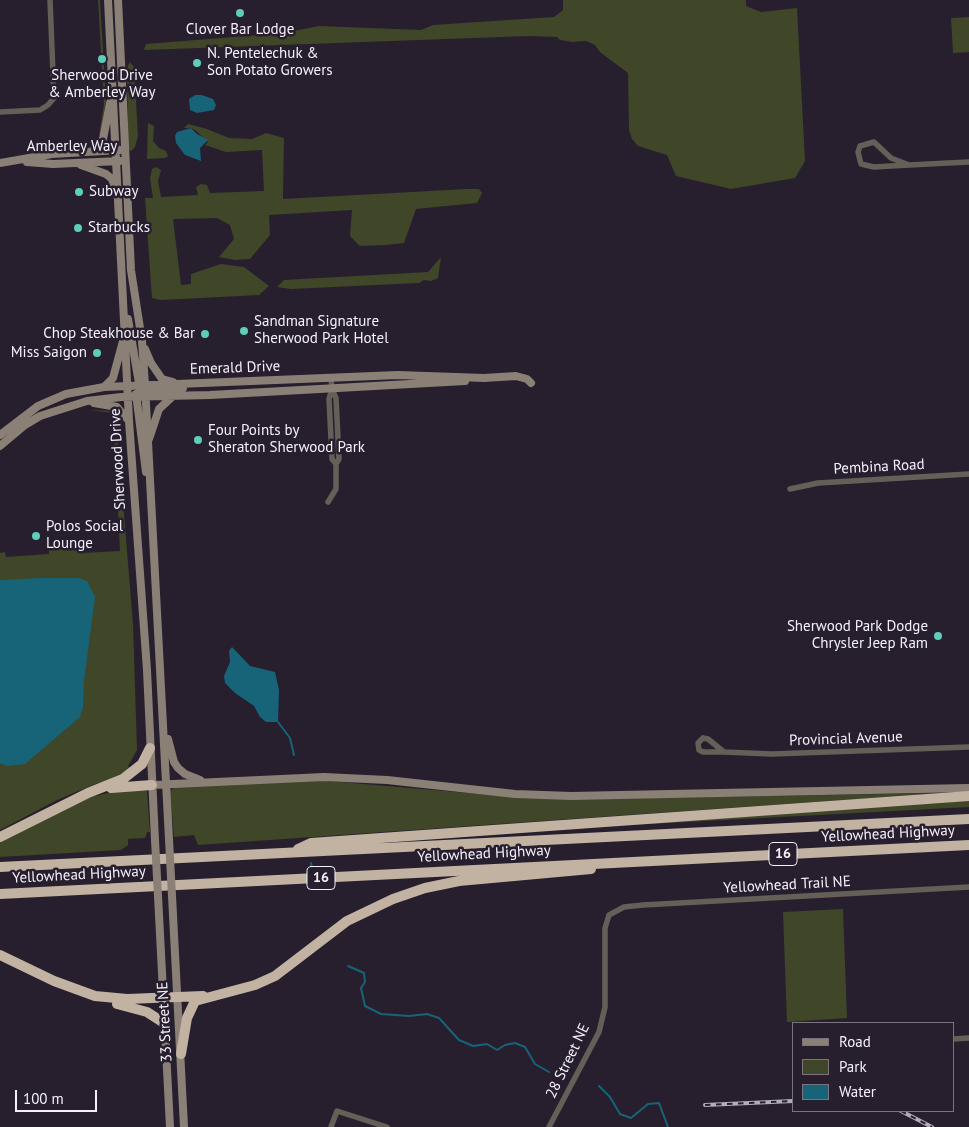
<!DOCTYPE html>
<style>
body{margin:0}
#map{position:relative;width:969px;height:1127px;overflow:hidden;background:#271f2e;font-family:"PT Sans",sans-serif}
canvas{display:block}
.legend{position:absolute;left:792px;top:1022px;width:162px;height:90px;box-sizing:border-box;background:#271f2e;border:1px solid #7a7380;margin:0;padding:6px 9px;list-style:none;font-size:15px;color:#f6f0fb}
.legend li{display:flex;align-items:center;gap:10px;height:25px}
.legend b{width:25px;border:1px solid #7a7380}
.scale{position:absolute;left:15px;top:1090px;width:82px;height:22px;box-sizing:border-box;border:2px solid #f6f0fb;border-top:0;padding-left:6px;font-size:15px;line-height:18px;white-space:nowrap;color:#f6f0fb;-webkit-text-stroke:4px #271f2e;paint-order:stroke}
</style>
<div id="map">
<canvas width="969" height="1127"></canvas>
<ul class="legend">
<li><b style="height:6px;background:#8b8076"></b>Road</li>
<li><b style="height:14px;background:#404628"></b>Park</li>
<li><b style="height:14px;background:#176378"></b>Water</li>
</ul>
<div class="scale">100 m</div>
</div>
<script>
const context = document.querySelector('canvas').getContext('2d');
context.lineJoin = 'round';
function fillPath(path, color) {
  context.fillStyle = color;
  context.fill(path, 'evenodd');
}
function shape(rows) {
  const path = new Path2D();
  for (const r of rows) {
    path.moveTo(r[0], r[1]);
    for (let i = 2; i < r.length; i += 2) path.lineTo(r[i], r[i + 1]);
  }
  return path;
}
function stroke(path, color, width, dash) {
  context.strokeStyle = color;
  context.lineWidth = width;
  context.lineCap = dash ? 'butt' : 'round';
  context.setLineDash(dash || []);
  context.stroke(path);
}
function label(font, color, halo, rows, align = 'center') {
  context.font = font + ' "PT Sans",sans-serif';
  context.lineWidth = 5;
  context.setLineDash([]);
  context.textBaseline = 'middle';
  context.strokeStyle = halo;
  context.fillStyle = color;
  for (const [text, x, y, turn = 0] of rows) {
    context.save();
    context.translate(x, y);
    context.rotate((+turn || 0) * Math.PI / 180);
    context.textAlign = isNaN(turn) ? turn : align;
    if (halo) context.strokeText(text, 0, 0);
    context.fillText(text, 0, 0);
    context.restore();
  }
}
fillPath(shape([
 [98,0,100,0,106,101,101,131,99,136,104,104],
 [563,0,746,0,746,6,761,12,797,8,805,161,795,178,731,189,676,176,667,155,638,146,632,139,629,130,628,73,600,52,595,45,586,41,572,42,560,40,557,37,529,36,144,50,146,44,284,33,319,26,421,30,433,25,554,17,563,10],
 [969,17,969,52,953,53,951,18],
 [130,62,134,67,138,136,135,147,131,151,128,148,127,68],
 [148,123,154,126,153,141,159,148,166,151,168,156,166,158,147,159],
 [188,124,207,129,229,138,252,139,266,133,284,138,283,199,467,189,479,189,482,193,477,203,416,209,404,243,386,245,360,246,350,236,352,210,269,215,270,235,250,259,235,260,219,257,234,239,230,225,217,218,173,219,181,285,191,284,191,274,221,264,244,267,269,286,259,295,161,300,152,298,145,198,153,198,150,178,152,169,156,167,161,170,158,181,161,197,198,195,196,187,201,184,207,185,210,193,264,191,262,150,226,152,205,145,208,142,195,130,191,128,184,128],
 [441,257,438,278,431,281,424,280,419,283,291,289,277,287,284,280,428,272],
 [88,410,114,411,116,417,133,624,137,750,128,766,131,769,114,779,95,784,57,800,0,830,0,553,5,552,6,557,49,554,49,546,77,545,82,553,120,551,113,413],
 [317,780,515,797,595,799,943,793,198,845,194,835,174,837,170,791,172,789,179,786],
 [122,789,147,791,150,832,147,832,145,838,128,839,128,845,121,850,0,857,0,840,89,798],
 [969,798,969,807,612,826],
 [843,909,847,1018,787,1022,783,912]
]), '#404628');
fillPath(shape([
 [195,95,202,95,213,99,216,105,214,110,197,113,190,110,189,99],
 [191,128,197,134,208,140,200,148,201,161,185,155,176,143,175,136,177,132],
 [41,578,79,578,87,581,95,597,84,681,83,707,80,717,25,764,7,766,0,763,0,580],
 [232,647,250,666,275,672,279,690,278,722,266,722,260,717,254,706,235,693,225,683,224,676,230,662,229,651]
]), '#176378');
stroke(shape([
 [278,722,290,738,294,755],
 [311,863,313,872],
 [348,966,364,973,365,982,361,988,365,1006,381,1014,409,1016,427,1014,439,1018,459,1040,473,1046,487,1044,497,1050,505,1045,515,1043,525,1047,535,1064,549,1072],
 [599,1086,610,1097,620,1114,631,1118,648,1104,659,1103,668,1127]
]), '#176378', 2);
stroke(shape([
 [0,112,40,110,48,105,54,98,50,0],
 [909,165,891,158,874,142,860,146,858,152,861,164,874,167,909,165,948,163,969,162],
 [331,378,332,389,329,399,332,459,336,464],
 [790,489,818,483,969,474],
 [328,502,336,489,336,464,339,459,336,398,332,389],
 [703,738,708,739,724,752,703,752,699,750,698,743,703,738],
 [724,752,772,754,969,747],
 [953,1039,969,1038],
 [331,1127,337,1111,387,1127],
 [549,1127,599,1032,605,1007,605,928,609,915,624,907,643,905,969,887]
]), '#655f58', 5.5);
stroke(shape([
 [108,0,129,421,147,670,155,840],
 [118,0,131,270,142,341,145,385,169,839],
 [92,151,103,139,110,103],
 [27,162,53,164,120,161],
 [0,163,52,154,120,150],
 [81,165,106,174,112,179,115,188],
 [128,319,140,389],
 [145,349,151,363,162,379,173,382],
 [104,387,113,378,123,341],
 [152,392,183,388],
 [136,394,146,472],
 [94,403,117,407,129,421],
 [0,435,38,406,66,394,104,387,398,375,484,378,516,376,527,379,531,383],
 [149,439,159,409,173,396],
 [0,446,25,425,40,416,87,401,121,397,210,395,465,381],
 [168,739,174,762,178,768,185,774,200,780],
 [152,785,324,777,387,780,515,794,571,796,969,788],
 [159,915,170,1127],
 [173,915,184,1127]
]), '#8b8076', 8);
stroke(shape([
 [111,788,152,785],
 [0,837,88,793,123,779,142,764,150,748],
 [298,849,311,843,969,796],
 [0,867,969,819],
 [0,894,969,845],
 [0,955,54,981,95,996,127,999,203,996],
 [117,1004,147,1012,164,1023],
 [181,1054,187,1018,195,1001,255,985,275,976,347,921,393,899,425,888,459,881,591,869]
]), '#c2b2a1', 10);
const rail = shape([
 [705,1105,793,1101],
 [901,1111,932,1127]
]);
stroke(rail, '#b3adb9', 4);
stroke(rail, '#271f2e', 2, [5.5]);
stroke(shape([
 [169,839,173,915],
 [155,840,159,915]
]), '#8b8076', 8);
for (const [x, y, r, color] of [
 [240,13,5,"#5cceba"],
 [102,59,5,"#5cceba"],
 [197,63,5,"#5cceba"],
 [79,192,5,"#5cceba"],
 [78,228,5,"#5cceba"],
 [244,331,5,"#5cceba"],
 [205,334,5,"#5cceba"],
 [97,353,5,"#5cceba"],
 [198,440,5,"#5cceba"],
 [36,536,5,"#5cceba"],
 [938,636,5,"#5cceba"]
]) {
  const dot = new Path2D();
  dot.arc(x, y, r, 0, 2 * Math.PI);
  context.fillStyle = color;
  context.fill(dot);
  stroke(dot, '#271f2e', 2);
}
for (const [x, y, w] of [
 [783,854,28],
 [321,878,28]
]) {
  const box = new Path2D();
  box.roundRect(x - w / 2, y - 11.5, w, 23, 4);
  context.fillStyle = '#271f2e';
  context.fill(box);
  stroke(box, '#f6f0fb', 1);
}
label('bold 14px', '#f6f0fb', null, [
 ["16",783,854],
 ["16",321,878]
]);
label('15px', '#f6f0fb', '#271f2e', [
 ["Clover Bar Lodge",240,30,"center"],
 ["N. Pentelechuk &",207,54],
 ["Son Potato Growers",207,71],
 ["Sherwood Drive",102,76,"center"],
 ["& Amberley Way",102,93,"center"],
 ["Subway",89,192],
 ["Starbucks",88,228],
 ["Sandman Signature",254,322],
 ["Sherwood Park Hotel",254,339],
 ["Chop Steakhouse & Bar",195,334,"right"],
 ["Miss Saigon",87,353,"right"],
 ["Four Points by",208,431],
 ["Sheraton Sherwood Park",208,448],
 ["Polos Social",46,527],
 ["Lounge",46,544],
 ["Sherwood Park Dodge",928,627,"right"],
 ["Chrysler Jeep Ram",928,644,"right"]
], 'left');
label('15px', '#f6f0fb', '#271f2e', [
 ["Amberley Way",72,147],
 ["Emerald Drive",235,368,-2],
 ["Sherwood Drive",118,459,-93],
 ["Pembina Road",879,467,-3],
 ["Provincial Avenue",846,739,-2],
 ["Yellowhead Highway",888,834,-3],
 ["Yellowhead Highway",484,854,-3],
 ["Yellowhead Highway",79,875,-3],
 ["Yellowhead Trail NE",787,885,-3],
 ["33 Street NE",165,1022,-93],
 ["28 Street NE",568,1061,-64]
]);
</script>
